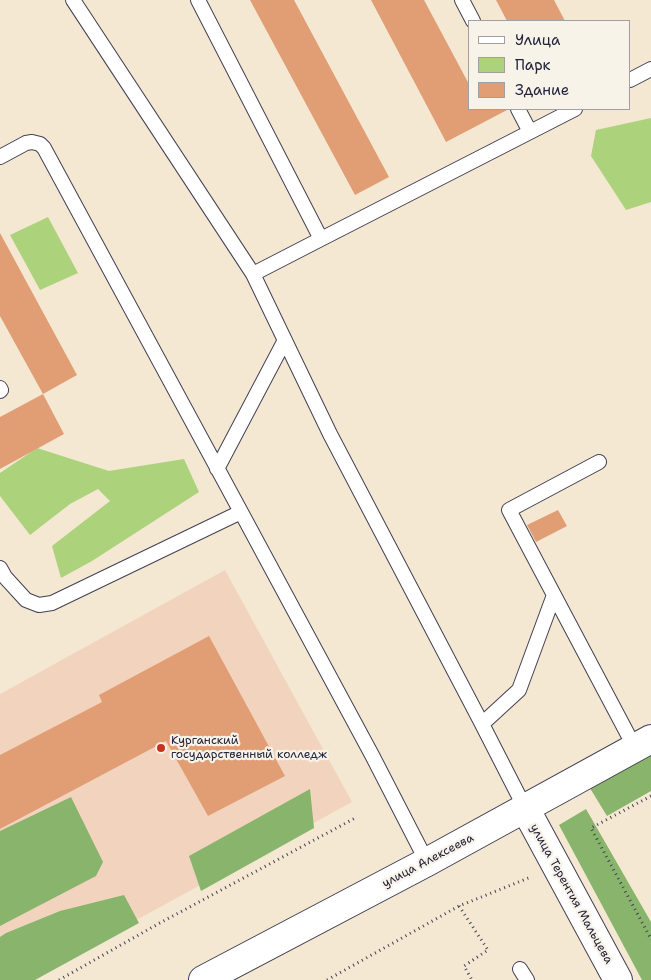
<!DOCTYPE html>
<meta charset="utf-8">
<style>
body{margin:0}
#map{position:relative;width:651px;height:980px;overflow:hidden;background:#f4e8d3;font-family:"Shantell Sans",sans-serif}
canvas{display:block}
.legend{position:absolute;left:468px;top:20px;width:162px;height:90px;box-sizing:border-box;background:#f7f3e8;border:1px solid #a29fa3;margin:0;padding:6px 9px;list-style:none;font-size:15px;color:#22223b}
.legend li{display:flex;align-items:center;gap:10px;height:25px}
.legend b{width:25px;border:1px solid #a29fa3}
</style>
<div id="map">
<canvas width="651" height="980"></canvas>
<ul class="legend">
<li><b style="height:6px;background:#fff"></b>Улица</li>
<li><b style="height:14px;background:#acd27c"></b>Парк</li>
<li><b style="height:14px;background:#e19e75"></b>Здание</li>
</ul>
</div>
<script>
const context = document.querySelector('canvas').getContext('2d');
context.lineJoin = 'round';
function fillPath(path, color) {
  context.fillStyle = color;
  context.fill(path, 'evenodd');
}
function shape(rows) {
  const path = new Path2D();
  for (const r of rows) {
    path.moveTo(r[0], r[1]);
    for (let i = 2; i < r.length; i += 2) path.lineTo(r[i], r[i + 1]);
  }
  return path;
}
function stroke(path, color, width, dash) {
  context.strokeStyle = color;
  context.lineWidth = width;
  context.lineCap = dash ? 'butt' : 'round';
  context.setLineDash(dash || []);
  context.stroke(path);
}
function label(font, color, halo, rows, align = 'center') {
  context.font = font + ' "Shantell Sans",sans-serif';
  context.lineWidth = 4.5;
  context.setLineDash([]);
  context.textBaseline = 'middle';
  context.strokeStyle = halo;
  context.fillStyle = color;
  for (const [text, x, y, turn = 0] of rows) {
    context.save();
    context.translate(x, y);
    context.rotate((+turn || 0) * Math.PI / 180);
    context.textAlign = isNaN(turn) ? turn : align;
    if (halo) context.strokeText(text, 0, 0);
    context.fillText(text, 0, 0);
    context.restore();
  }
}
fillPath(shape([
 [225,570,352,802,27,980,0,980,0,694]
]), '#f2d4be');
fillPath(shape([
 [651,118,651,202,626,210,591,156,596,130],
 [48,217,78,273,40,290,10,235],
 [37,448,109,471,184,459,199,492,92,561,61,578,52,546,110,501,98,489,70,504,30,535,0,496,0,473]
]), '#acd27c');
fillPath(shape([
 [651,750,651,791,607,816,585,780],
 [310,789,314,828,201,891,189,856],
 [71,797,103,862,96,876,0,926,0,831],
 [586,809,651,922,651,980,642,980,559,825],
 [124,895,139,923,35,980,0,980,0,937,6,933,60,911]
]), '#89b46c');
fillPath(shape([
 [250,0,294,0,389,177,355,195],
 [371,0,424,0,470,86,470,109,509,109,446,142],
 [496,0,554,0,565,21,507,21],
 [0,233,77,375,43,394,0,316],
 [43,394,64,434,0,469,0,417],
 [558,510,567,526,536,542,527,525],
 [209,636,285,776,208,816,166,741,0,829,0,755,102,702,99,695]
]), '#e19e75');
const service = shape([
 [73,0,253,274,330,434,482,724],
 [198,0,321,239,253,274],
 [462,0,473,21],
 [630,80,651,69],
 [518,109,530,132],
 [0,157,26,143,32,142,40,144,44,148,241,512,373,757,427,862],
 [321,239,575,109],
 [0,388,1,390,0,391],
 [599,462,509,510,635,748],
 [217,469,285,340],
 [0,568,5,577,26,600,39,605,52,603,241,512],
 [525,808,482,724,519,690,554,595],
 [520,969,527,980]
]);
const tertiary = shape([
 [525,808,618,980],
 [203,980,427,862,651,739]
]);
stroke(service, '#424052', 16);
stroke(tertiary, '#424052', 30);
stroke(shape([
 [651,796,591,828,651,939],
 [459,906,488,950,464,966,472,980],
 [59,980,158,924,357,817],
 [327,980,459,906,531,877]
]), '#424052', 3, [1, 4]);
stroke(service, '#fff', 14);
stroke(tertiary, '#fff', 28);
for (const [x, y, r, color] of [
 [161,748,5,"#c8321e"]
]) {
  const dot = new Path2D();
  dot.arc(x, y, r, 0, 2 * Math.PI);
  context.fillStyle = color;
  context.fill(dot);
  stroke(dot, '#f7f3e8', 2);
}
label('12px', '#22223b', '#f7f3e8', [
 ["Курганский",171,741],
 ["государственный колледж",171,755]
], 'left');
label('12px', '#22223b', '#f7f3e8', [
 ["улица Алексеева",428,861,-28],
 ["улица Терентия Мальцева",571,894,61]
]);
</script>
